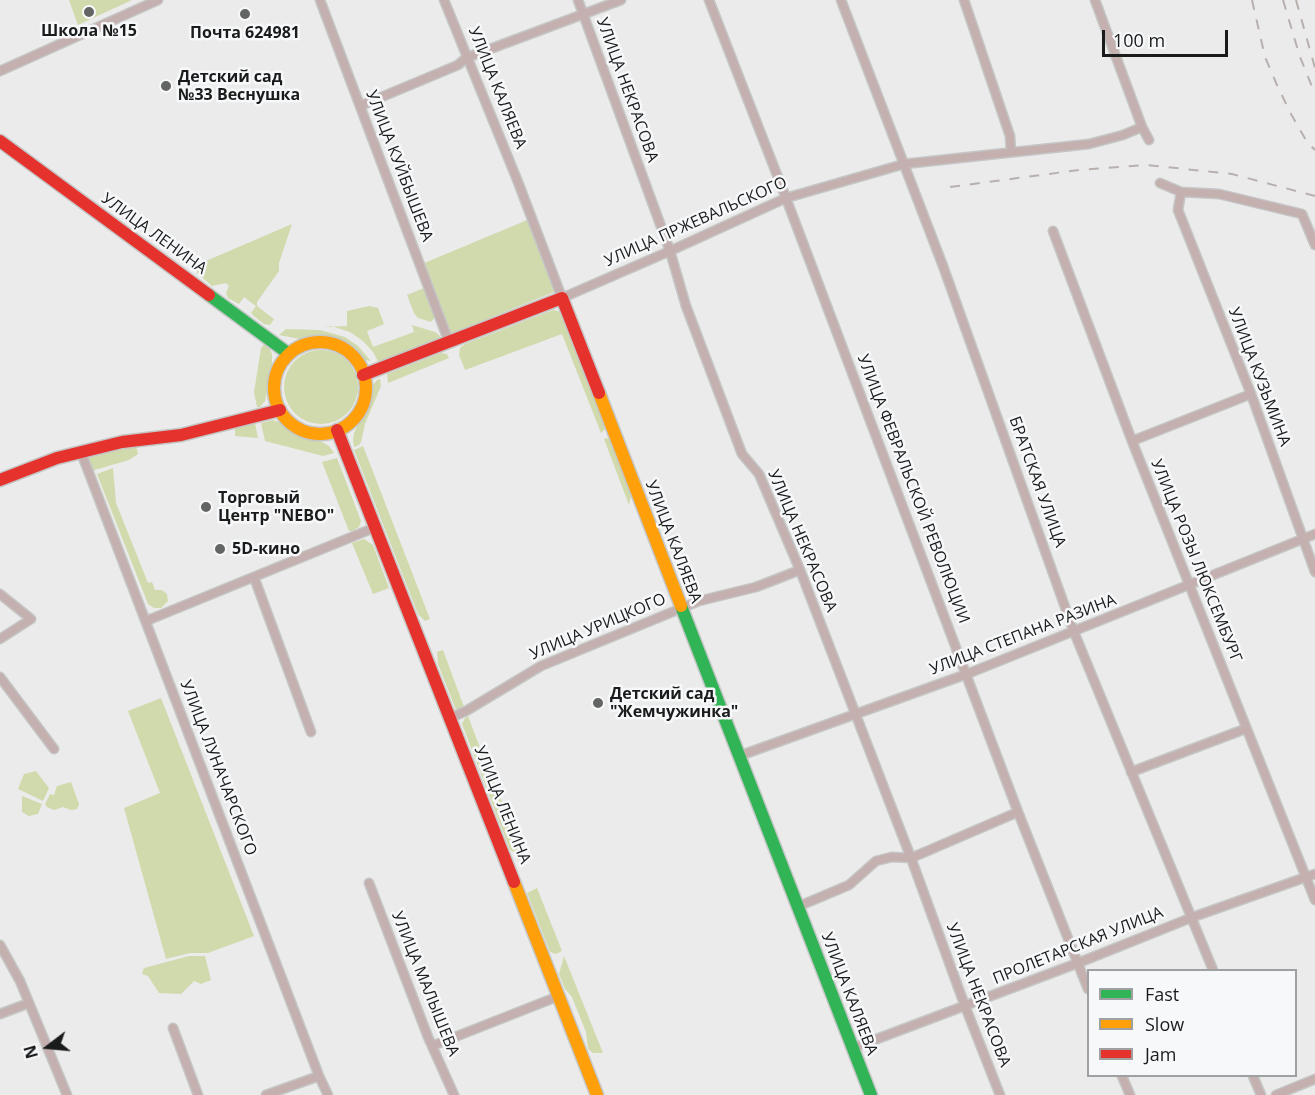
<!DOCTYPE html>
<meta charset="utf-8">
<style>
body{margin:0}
#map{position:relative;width:1315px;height:1095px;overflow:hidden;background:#ebebeb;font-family:"Open Sans",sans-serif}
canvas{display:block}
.legend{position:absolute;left:1087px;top:969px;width:210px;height:108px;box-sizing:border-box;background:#f7f8fa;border:2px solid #9fa0a1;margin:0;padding:8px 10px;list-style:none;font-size:18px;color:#1a1b1b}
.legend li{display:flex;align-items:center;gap:12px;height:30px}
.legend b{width:30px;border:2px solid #9fa0a1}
.north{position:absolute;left:18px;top:1017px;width:60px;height:60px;-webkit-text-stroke:4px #f7f8fa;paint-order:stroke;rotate:254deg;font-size:16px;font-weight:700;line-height:24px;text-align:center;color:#1a1b1b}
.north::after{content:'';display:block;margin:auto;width:21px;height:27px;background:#1a1b1b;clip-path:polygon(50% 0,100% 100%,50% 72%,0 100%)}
.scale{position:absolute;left:1102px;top:30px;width:126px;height:27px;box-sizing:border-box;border:3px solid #1a1b1b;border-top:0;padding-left:8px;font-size:18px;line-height:21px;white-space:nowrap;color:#1a1b1b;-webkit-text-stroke:4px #f7f8fa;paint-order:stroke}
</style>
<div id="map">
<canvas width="1315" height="1095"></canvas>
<ul class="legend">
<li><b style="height:8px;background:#30b455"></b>Fast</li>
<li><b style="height:8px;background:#ff9f0a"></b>Slow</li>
<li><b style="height:8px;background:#e5322d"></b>Jam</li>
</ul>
<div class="north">N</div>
<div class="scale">100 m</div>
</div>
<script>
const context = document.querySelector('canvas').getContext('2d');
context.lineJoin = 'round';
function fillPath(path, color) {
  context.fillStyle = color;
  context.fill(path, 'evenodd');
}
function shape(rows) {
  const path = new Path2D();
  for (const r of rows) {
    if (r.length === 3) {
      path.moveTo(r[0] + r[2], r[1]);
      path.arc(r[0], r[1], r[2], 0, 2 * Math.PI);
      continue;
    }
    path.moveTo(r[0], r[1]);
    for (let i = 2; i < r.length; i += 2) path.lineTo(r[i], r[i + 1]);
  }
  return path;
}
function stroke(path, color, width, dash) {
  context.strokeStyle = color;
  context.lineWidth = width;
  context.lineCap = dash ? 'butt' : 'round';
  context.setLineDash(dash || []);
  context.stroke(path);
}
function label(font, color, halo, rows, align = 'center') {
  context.font = font + ' "Open Sans",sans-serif';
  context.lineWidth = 5;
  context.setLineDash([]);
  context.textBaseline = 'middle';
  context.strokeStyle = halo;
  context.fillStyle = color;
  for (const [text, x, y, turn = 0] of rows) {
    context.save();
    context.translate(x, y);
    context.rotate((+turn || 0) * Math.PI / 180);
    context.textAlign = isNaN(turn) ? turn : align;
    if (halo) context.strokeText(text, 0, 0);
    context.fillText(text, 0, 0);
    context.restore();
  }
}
fillPath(shape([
 [69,0,132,0,78,25],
 [532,218,554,292,450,334,422,264],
 [292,224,279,263,279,271,257,302,257,306,274,319,270,325,264,324,255,317,251,313,256,306,244,297,239,304,228,298,226,293,229,286,226,283,212,286,197,273,196,267,199,264],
 [424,288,435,317,431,322,418,318,414,313,407,295],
 [369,306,378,308,384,324,367,331,373,347,414,332,412,325,435,332,439,335,441,339,379,363,373,352,363,341,350,332,331,326,323,327,347,326,347,311],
 [553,310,561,312,606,428,601,433,562,334,465,370,459,355,460,348,465,344],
 [286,329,320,330,345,337,358,346,371,361,364,360,354,349,339,340,320,337,300,339,279,335],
 [266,342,272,354,272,371,265,401,260,407,257,407,254,392,261,348],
 [321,387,37],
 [441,353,447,354,449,358,388,383,387,374],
 [380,379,381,386,365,424,361,442,359,445,354,447,353,440,354,433,367,406,373,385,377,380],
 [273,420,284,424,299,433,320,441,329,446,334,453,323,456,265,441,261,423],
 [235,421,255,423,258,438,235,436],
 [606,438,611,440,629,484,631,496,629,505,604,439],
 [135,441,138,454,129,460,88,472,81,452],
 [363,446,430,619,425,621,418,614,354,450],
 [337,458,361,521,359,527,352,531,349,531,322,462],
 [113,468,116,503,148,583,152,582,155,590,162,590,167,594,168,601,161,608,154,608,148,604,97,474],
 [364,539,373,545,389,588,373,594,352,543],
 [443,650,464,707,456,710,438,664,437,652],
 [161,698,254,936,208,953,190,953,166,959,124,808,160,793,128,711],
 [468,716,477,740,525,858,517,860,514,852,510,850,462,724,465,718],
 [36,771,49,788,43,801,18,789,24,774],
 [71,782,79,804,77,809,71,810,63,807,54,810,47,807,45,804,50,794,54,795,57,786],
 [22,796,42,804,38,814,29,816,22,812],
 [537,888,562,951,556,954,550,952,527,893],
 [189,956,205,956,211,980,201,984,194,981,181,994,159,993,148,976,142,974,144,968],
 [564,956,603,1053,593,1053,588,1049,586,1032,572,997,565,989,559,974]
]), '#d0daac');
const street = shape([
 [320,0,449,342],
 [444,0,518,182,562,298,670,251,786,198,904,164,1089,144,1123,135,1142,127],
 [578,0,670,251,686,306,742,454,759,474,800,570,911,858,965,1006,1000,1095],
 [709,0,786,198,1018,812,1088,989],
 [841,0,943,266,1074,632,1213,970],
 [964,0,1010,136,1011,152],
 [1095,0,1142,127,1149,140],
 [0,71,158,0],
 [360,106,458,65,466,58,621,0],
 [1160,183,1181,192,1219,194,1302,214,1315,245],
 [1181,192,1178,210,1251,394,1315,572],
 [1053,231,1132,441,1315,900],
 [1132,441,1251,394],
 [81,452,319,1076,328,1095],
 [254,577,311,732],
 [0,594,31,619,0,639],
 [146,621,376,527],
 [0,677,54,749],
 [450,718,466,711,541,666,699,601,756,587,800,570],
 [739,756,967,674,1315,534],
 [1131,772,1245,729],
 [369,883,428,1037,454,1095],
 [797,907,849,885,876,861,892,857,911,858,1018,812],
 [0,945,20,981,67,1095],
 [0,1014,29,1003],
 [173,1028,198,1095],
 [432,1046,559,996],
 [853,1048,1078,963,1193,917,1315,874],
 [1122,1076,1130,1095],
 [1253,1076,1261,1095],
 [266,1095,319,1076],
 [1276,1095,1315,1079]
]);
const fast = shape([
 [209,295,289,354],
 [681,606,871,1095]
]);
const slow = shape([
 [320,388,46],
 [599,393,681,606],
 [514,882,597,1095]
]);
const jam = shape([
 [0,141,209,295],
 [363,375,562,298,599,393],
 [337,430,514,882],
 [0,480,57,458,122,442,181,435,280,410]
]);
stroke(street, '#c5c6c6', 11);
stroke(fast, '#c5c6c6', 15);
stroke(slow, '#c5c6c6', 15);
stroke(jam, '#c5c6c6', 15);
stroke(street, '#c4b0af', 8);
stroke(fast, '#30b455', 12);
stroke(slow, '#ff9f0a', 12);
stroke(jam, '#e5322d', 12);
stroke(shape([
 [1252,0,1265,57,1277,85,1291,114,1307,142,1315,150],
 [1283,0,1300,57,1315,94],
 [1296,0,1315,68],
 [950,187,1079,170,1147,165,1232,174,1315,196]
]), '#b8b0af', 2, [10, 10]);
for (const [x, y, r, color] of [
 [89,12,6,"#636464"],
 [245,14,6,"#636464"],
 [166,86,6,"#636464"],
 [206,507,6,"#636464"],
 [220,549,6,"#636464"],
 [598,703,6,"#636464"]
]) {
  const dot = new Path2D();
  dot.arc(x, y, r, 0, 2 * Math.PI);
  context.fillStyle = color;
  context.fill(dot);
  stroke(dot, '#f7f8fa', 2);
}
label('bold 16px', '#1a1b1b', '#f7f8fa', [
 ["Школа №15",89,31,"center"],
 ["Почта 624981",245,33,"center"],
 ["Детский сад",178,77],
 ["№33 Веснушка",178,95],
 ["Торговый",218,498],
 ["Центр \"NEBO\"",218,516],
 ["5D-кино",232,549],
 ["Детский сад",610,694],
 ["\"Жемчужинка\"",610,712]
], 'left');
label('16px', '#1a1b1b', '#f7f8fa', [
 ["УЛИЦА КАЛЯЕВА",497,88,68],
 ["УЛИЦА НЕКРАСОВА",627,90,70],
 ["УЛИЦА КУЙБЫШЕВА",399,166,69],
 ["УЛИЦА ПРЖЕВАЛЬСКОГО",696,222,-24],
 ["УЛИЦА ЛЕНИНА",154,234,36],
 ["УЛИЦА КУЗЬМИНА",1259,377,69],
 ["БРАТСКАЯ УЛИЦА",1037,482,70],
 ["УЛИЦА ФЕВРАЛЬСКОЙ РЕВОЛЮЦИИ",913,489,69],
 ["УЛИЦА НЕКРАСОВА",802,541,67],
 ["УЛИЦА КАЛЯЕВА",673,542,69],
 ["УЛИЦА РОЗЫ ЛЮКСЕМБУРГ",1196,561,68],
 ["УЛИЦА УРИЦКОГО",598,627,-23],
 ["УЛИЦА СТЕПАНА РАЗИНА",1023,635,-21],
 ["УЛИЦА ЛУНАЧАРСКОГО",218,768,69],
 ["УЛИЦА ЛЕНИНА",502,805,68],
 ["ПРОЛЕТАРСКАЯ УЛИЦА",1078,946,-22],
 ["УЛИЦА МАЛЫШЕВА",425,984,68],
 ["УЛИЦА КАЛЯЕВА",849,994,69],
 ["УЛИЦА НЕКРАСОВА",978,995,69]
]);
</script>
